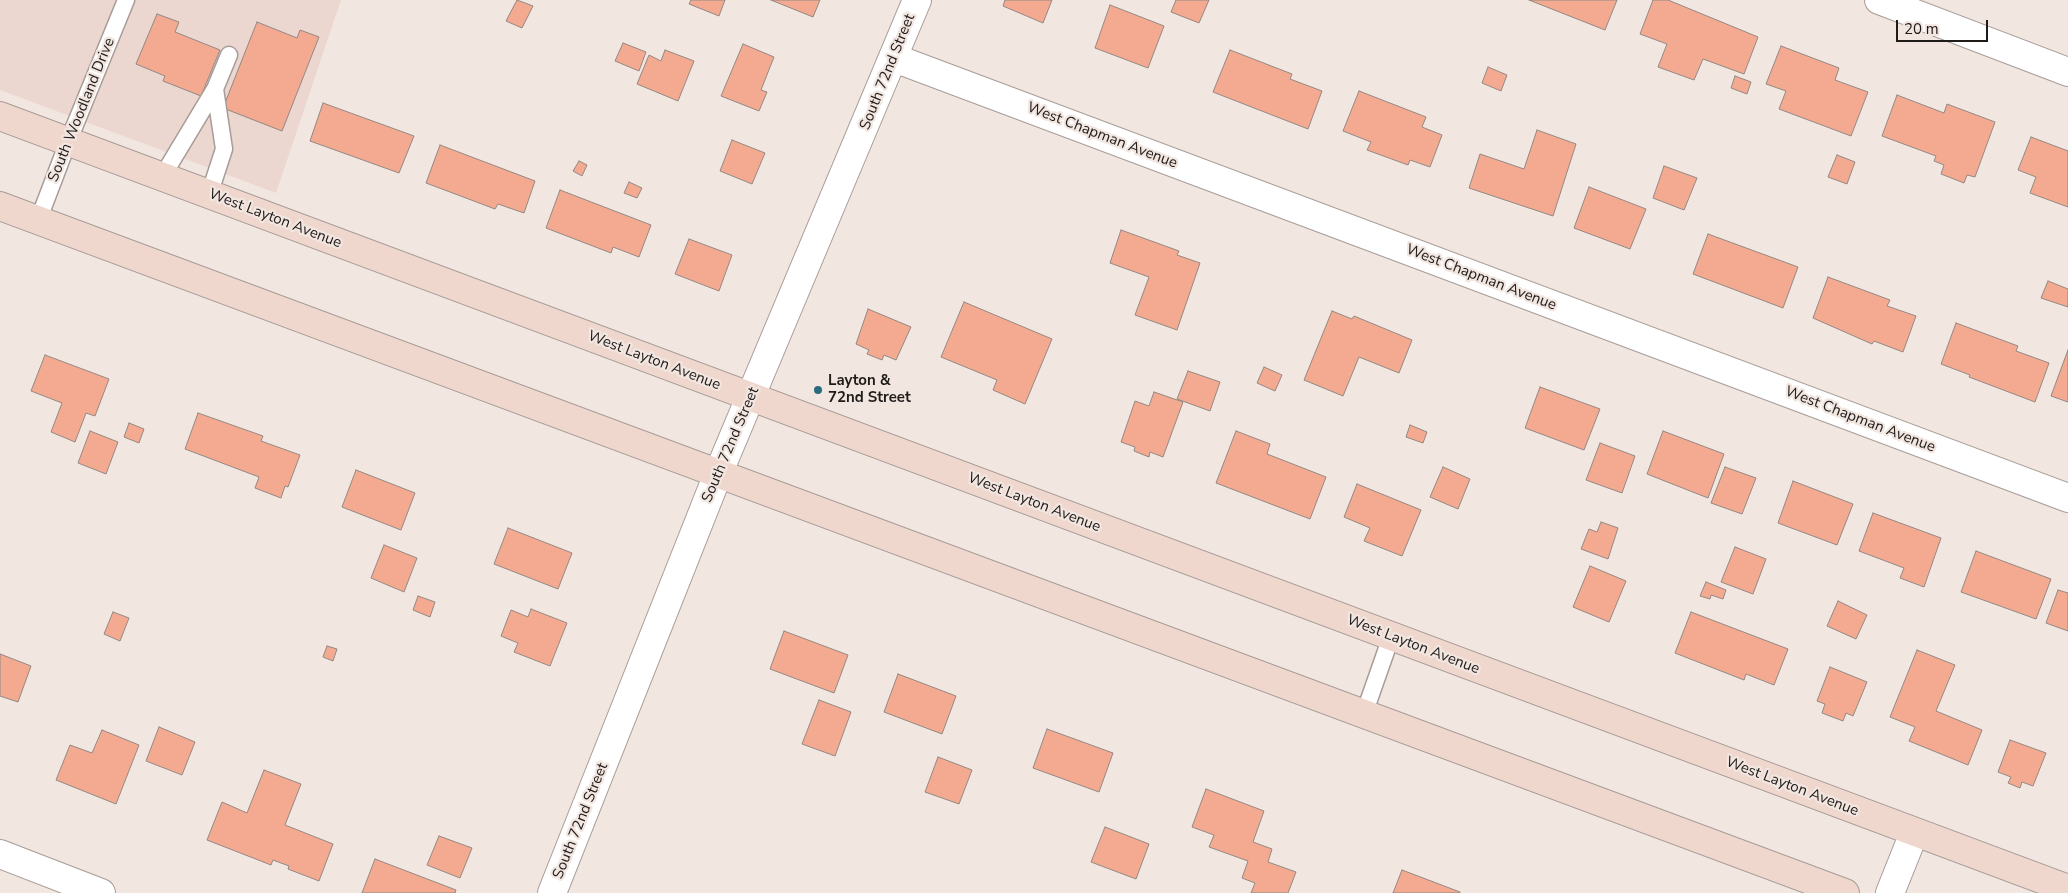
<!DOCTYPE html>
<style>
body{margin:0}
#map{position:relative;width:2068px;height:893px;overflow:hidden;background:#f2e6e1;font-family:"Nunito Sans",sans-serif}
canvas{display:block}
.scale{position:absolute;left:1896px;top:20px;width:92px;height:22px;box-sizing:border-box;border:2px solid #1f1b19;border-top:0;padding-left:6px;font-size:15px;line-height:18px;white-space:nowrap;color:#1f1b19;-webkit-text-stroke:4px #f2e6e1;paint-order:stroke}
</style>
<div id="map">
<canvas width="2068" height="893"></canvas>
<div class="scale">20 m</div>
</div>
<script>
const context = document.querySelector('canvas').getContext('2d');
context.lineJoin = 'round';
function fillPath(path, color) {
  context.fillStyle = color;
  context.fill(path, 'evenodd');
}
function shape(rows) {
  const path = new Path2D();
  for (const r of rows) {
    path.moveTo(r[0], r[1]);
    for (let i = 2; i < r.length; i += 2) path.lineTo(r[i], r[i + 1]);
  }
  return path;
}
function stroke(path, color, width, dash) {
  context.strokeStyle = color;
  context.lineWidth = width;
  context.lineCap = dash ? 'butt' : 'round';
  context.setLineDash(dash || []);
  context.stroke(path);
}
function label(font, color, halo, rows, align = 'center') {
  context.font = font + ' "Nunito Sans",sans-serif';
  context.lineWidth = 4.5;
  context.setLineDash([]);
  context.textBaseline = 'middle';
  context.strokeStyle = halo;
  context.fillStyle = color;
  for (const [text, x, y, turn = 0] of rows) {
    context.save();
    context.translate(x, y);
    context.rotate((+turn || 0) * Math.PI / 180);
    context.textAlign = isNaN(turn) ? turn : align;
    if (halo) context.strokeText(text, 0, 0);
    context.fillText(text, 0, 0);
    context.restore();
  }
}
fillPath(shape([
 [0,0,341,0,276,193,0,90]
]), '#ecd7d0');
const building = shape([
 [517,0,533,6,522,28,506,21,517,0],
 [691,0,725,0,719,16,689,4,691,0],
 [771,0,820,0,813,17,771,0],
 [1005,0,1052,0,1043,23,1003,6,1005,0],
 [1176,0,1209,0,1199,23,1171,12,1176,0],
 [1529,0,1617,0,1605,30,1529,0],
 [1653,0,1668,0,1758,37,1744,74,1703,59,1694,80,1658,67,1667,44,1640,34,1653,0],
 [1110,5,1164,26,1148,68,1095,48,1110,5],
 [157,14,179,22,175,32,220,50,201,96,163,81,165,76,136,64,157,14],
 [257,22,297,38,300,30,319,37,282,131,223,108,257,22],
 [623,43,646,52,639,71,615,61,623,43],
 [743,44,774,57,761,90,767,92,759,111,721,96,743,44],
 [1781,46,1839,68,1835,80,1868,92,1851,136,1779,109,1786,91,1766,84,1781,46],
 [665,50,694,61,678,101,637,84,649,55,661,61,665,50],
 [1230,50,1292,74,1290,79,1322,91,1308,129,1213,92,1230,50],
 [1488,67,1507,75,1501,91,1482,83,1488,67],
 [1735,76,1751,82,1747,94,1731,88,1735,76],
 [1359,91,1426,117,1422,127,1442,135,1430,167,1410,160,1408,165,1367,150,1371,142,1343,131,1359,91],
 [1897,95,1944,113,1947,104,1995,122,1975,177,1967,175,1964,183,1941,174,1944,165,1934,161,1936,156,1882,136,1897,95],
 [323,103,414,136,399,173,310,141,323,103],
 [1537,130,1576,144,1553,216,1469,188,1480,154,1524,169,1537,130],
 [2031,137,2068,151,2068,207,2030,193,2036,177,2018,170,2031,137],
 [732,140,765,153,752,184,720,171,732,140],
 [440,145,535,181,524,213,498,204,495,209,426,183,440,145],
 [1837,155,1855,162,1847,184,1828,177,1837,155],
 [579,161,587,165,582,176,573,171,579,161],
 [1664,166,1697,178,1684,210,1653,198,1664,166],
 [629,182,642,188,637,198,624,193,629,182],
 [1589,187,1646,209,1630,249,1574,228,1589,187],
 [560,190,651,225,639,257,613,247,611,253,546,228,560,190],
 [1121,230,1179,251,1177,255,1200,263,1177,330,1135,315,1149,277,1110,263,1121,230],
 [1708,234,1798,267,1783,308,1693,274,1708,234],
 [689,239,732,255,719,291,675,274,689,239],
 [1828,277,1890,300,1887,306,1916,316,1903,352,1874,341,1872,344,1813,318,1828,277],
 [2048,281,2068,289,2068,307,2041,298,2048,281],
 [964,302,1052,339,1025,404,993,390,997,380,941,357,964,302],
 [868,309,911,327,896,360,884,355,882,360,867,354,869,350,856,344,868,309],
 [1332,311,1352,319,1354,316,1412,340,1399,373,1359,357,1343,396,1304,380,1332,311],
 [1956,323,2018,346,2016,351,2049,363,2035,402,1969,377,1970,375,1941,364,1956,323],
 [2068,350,2068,402,2051,396,2068,350],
 [45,355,109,379,95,416,86,413,75,442,51,432,62,403,31,391,45,355],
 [1264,367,1282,375,1275,391,1257,383,1264,367],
 [1188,371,1220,382,1210,411,1177,399,1188,371],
 [1540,387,1600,409,1584,450,1525,428,1540,387],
 [1154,392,1183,402,1163,457,1150,452,1149,457,1134,451,1135,447,1121,442,1135,401,1149,406,1154,392],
 [198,413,263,436,261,441,300,455,288,487,285,486,281,498,255,488,259,477,185,449,198,413],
 [129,423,144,429,139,443,124,437,129,423],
 [1410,425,1427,432,1423,443,1406,437,1410,425],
 [90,431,118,442,106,474,78,463,90,431],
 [1236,431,1270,444,1267,454,1326,477,1310,519,1216,483,1236,431],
 [1663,431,1724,454,1708,498,1647,474,1663,431],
 [1600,443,1635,456,1622,493,1586,480,1600,443],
 [1443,467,1470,479,1458,509,1430,497,1443,467],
 [1725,467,1756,478,1742,514,1711,503,1725,467],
 [356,470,415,493,401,530,342,507,356,470],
 [1793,481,1853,504,1837,545,1778,523,1793,481],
 [1357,484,1421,510,1402,556,1364,541,1370,528,1344,517,1357,484],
 [1873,513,1941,538,1924,587,1900,578,1904,568,1859,551,1873,513],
 [1601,522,1618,528,1608,559,1581,549,1589,529,1597,532,1601,522],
 [508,528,572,553,558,589,494,564,508,528],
 [384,545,417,558,404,592,371,578,384,545],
 [1735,547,1766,559,1753,594,1721,582,1735,547],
 [1976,551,2051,579,2036,619,1961,592,1976,551],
 [1590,566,1626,581,1609,622,1573,607,1590,566],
 [1706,582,1726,590,1723,599,1711,595,1710,599,1700,596,1706,582],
 [2058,590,2068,593,2068,631,2046,623,2058,590],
 [418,596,435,602,430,617,413,610,418,596],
 [1838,601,1867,615,1856,639,1827,626,1838,601],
 [531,609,567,623,550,666,514,652,518,643,501,636,511,610,528,617,531,609],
 [113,612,129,618,120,641,104,634,113,612],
 [1691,612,1788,649,1774,685,1746,674,1744,680,1675,653,1691,612],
 [784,631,848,655,834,693,770,669,784,631],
 [327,646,337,649,333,661,323,657,327,646],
 [1917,650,1955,665,1936,711,1982,730,1968,765,1909,741,1915,727,1890,717,1917,650],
 [0,654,31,666,18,702,0,696,0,654],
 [1830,667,1867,682,1853,716,1846,713,1843,721,1822,713,1825,704,1817,701,1830,667],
 [898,674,956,696,942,734,884,712,898,674],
 [819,700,851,712,835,756,802,744,819,700],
 [159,727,195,742,182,775,146,761,159,727],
 [1047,729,1113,753,1099,792,1033,768,1047,729],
 [102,730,139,745,116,804,56,780,70,745,92,753,102,730],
 [2010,740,2046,753,2033,786,2022,782,2020,788,2008,783,2011,777,1998,772,2010,740],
 [938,757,972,770,959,804,925,792,938,757],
 [264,770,301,784,285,825,333,844,319,881,288,869,289,866,273,860,271,865,207,840,222,802,247,813,264,770],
 [1206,789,1264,811,1253,842,1272,849,1268,862,1296,872,1288,893,1251,893,1255,883,1242,878,1248,861,1209,847,1214,835,1192,827,1206,789],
 [1105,827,1149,844,1136,879,1091,862,1105,827],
 [439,836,472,848,460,878,427,865,439,836],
 [375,859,456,890,455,893,362,893,375,859],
 [1402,870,1460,892,1460,893,1393,893,1402,870]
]);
fillPath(building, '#f3aa90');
stroke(building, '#938883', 1);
const lane = shape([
 [162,177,215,89,229,55],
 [209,195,224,149,215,89],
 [38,221,68,142,126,0],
 [1364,714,1391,637]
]);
const street = shape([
 [1879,0,2068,72],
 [894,58,2068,498],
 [0,854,101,893],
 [552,893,718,474,917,0],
 [1890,893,1914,833]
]);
const secondary = shape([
 [0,116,2068,889],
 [0,206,1845,893]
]);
stroke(lane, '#a79c97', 19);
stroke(street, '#a79c97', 30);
stroke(secondary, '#a79c97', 30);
stroke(lane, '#fff', 16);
stroke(street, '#fff', 28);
stroke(secondary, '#efd7ce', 28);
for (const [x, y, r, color] of [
 [818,390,5,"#2a6b7e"]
]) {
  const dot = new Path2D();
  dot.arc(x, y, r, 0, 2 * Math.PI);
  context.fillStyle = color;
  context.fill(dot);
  stroke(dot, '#f2e6e1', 2);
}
label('15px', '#1f1b19', '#f2e6e1', [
 ["South 72nd Street",888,72,-68],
 ["South Woodland Drive",82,110,-68],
 ["West Chapman Avenue",1102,136,21],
 ["West Layton Avenue",275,219,21],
 ["West Chapman Avenue",1481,278,21],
 ["West Layton Avenue",654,361,21],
 ["West Chapman Avenue",1860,420,21],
 ["South 72nd Street",731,445,-67],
 ["West Layton Avenue",1034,503,21],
 ["West Layton Avenue",1413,645,21],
 ["West Layton Avenue",1792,787,21],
 ["South 72nd Street",581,821,-68]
]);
label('bold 15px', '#1f1b19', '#f2e6e1', [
 ["Layton &",828,381],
 ["72nd Street",828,398]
], 'left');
</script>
